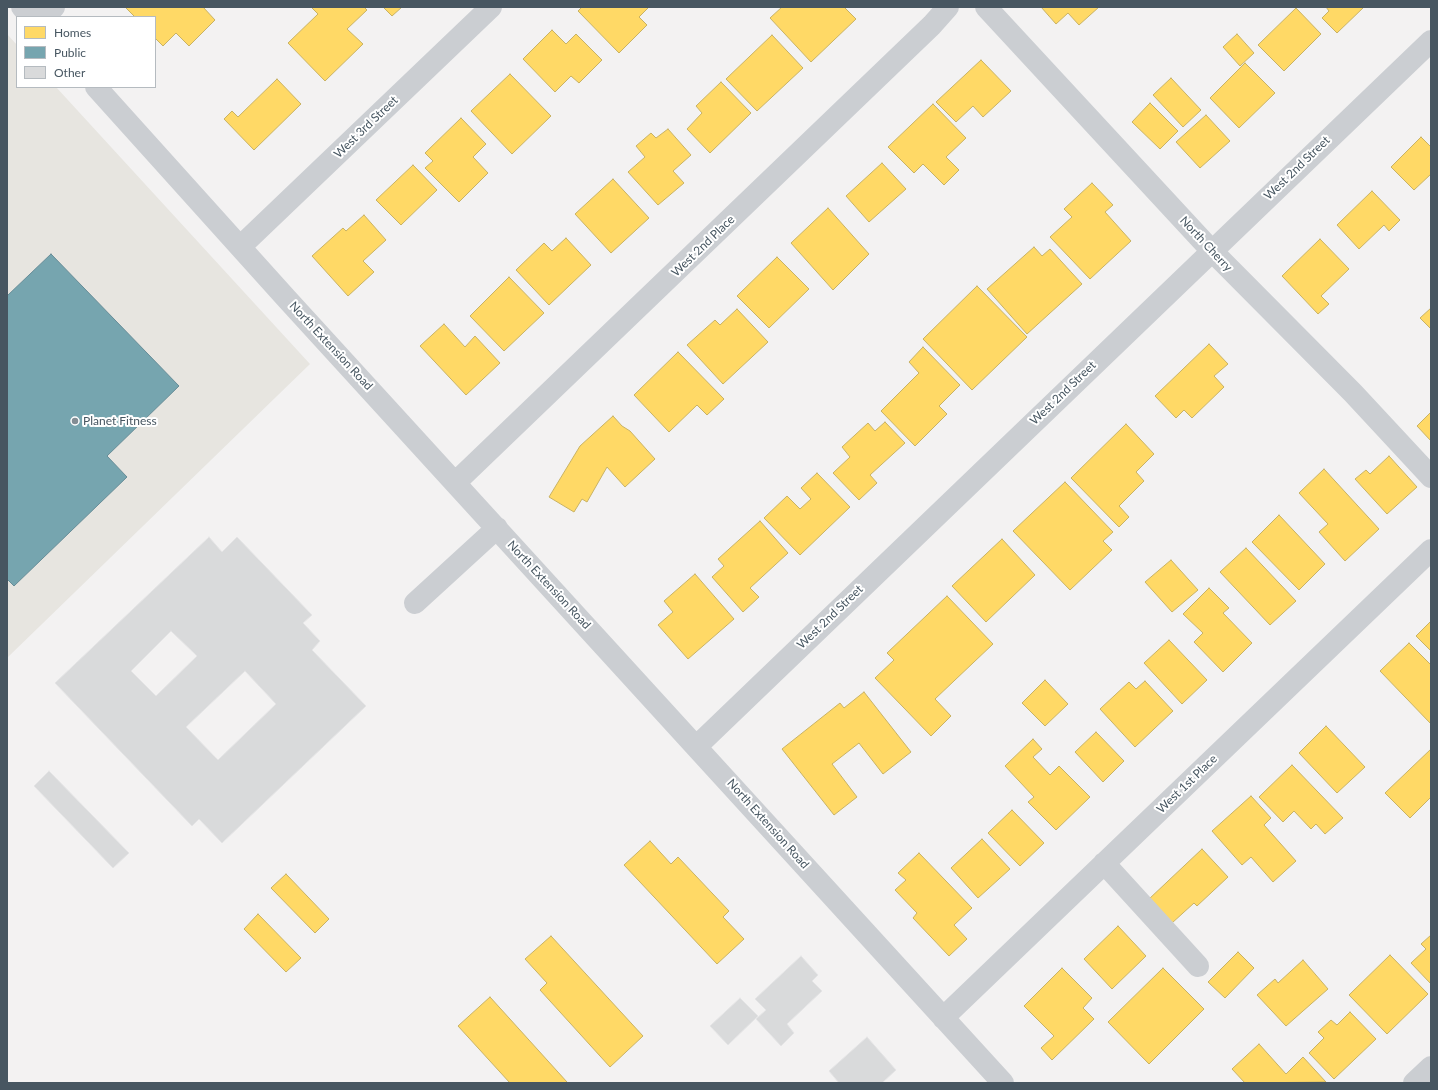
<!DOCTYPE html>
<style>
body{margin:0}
#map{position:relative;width:1438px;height:1090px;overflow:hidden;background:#f3f2f2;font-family:Lato,sans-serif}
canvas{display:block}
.frame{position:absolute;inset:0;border:8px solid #475661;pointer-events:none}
.legend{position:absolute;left:16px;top:16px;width:140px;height:72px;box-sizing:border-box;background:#fff;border:1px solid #b5bbc0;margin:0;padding:5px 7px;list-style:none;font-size:12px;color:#475661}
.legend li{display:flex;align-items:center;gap:8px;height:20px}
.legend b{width:20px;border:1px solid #b5bbc0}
</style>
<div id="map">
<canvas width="1438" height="1090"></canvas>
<div class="frame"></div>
<ul class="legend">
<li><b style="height:11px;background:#ffd966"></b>Homes</li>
<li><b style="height:11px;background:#76a5af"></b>Public</li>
<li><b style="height:11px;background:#d9dadb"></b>Other</li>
</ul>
</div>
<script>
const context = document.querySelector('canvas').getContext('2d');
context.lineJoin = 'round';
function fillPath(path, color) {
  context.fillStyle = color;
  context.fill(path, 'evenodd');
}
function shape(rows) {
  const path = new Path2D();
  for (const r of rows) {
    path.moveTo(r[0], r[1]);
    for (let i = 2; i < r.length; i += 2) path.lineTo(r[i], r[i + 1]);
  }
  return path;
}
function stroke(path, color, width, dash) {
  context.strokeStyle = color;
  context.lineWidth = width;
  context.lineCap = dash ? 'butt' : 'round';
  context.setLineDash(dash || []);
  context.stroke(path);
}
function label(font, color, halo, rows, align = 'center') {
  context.font = font + ' Lato,sans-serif';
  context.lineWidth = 4;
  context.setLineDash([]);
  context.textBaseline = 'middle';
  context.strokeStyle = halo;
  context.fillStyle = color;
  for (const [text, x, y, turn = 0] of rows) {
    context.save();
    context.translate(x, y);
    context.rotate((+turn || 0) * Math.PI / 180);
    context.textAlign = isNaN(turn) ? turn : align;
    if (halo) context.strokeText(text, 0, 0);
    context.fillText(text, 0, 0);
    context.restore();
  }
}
fillPath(shape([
 [7,34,17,45,17,87,56,87,310,364,7,658]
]), '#e7e5e0');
const homes = shape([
 [125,7,203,7,215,20,189,46,176,33,163,46,155,38,155,17,135,17,125,7],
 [311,7,364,7,367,10,347,29,363,44,325,81,288,43,318,14,311,7],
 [383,7,402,7,392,16,383,7],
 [582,7,649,7,639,17,647,25,619,53,578,11,582,7],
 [782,7,844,7,856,19,811,62,770,18,782,7],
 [1041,7,1099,7,1079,25,1068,13,1056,24,1041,7],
 [1326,7,1364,7,1337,33,1322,18,1329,11,1326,7],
 [1296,8,1321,34,1284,71,1258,45,1296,8],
 [552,30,566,44,576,34,602,60,579,83,571,76,555,92,523,59,552,30],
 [1237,34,1254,53,1240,66,1223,47,1237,34],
 [772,35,803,68,757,111,726,79,772,35],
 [981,60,1011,91,983,117,973,106,956,122,936,102,981,60],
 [1245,63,1275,93,1239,128,1210,98,1245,63],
 [510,74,551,116,512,154,471,111,510,74],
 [1171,78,1201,110,1183,127,1153,95,1171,78],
 [277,79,301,104,254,150,224,119,232,111,238,117,277,79],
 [721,82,751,113,710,153,687,129,702,113,696,106,721,82],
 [1150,103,1178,131,1160,149,1132,122,1150,103],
 [933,104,966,138,946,157,959,170,944,185,923,164,914,173,888,147,933,104],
 [1206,115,1230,141,1200,168,1176,142,1206,115],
 [461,118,486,144,473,157,488,173,459,202,425,168,433,161,425,153,461,118],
 [668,129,691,155,673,171,684,183,658,205,628,172,645,157,636,146,651,133,656,138,668,129],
 [1421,137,1431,147,1431,174,1414,190,1391,167,1421,137],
 [882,163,906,189,869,222,846,196,882,163],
 [413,165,437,190,401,225,376,200,413,165],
 [613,179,649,218,611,253,575,214,613,179],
 [1092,183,1113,205,1105,212,1131,241,1090,279,1050,237,1072,217,1064,209,1092,183],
 [1372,191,1400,220,1389,231,1384,225,1359,249,1337,225,1372,191],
 [828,208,869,254,833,290,791,243,828,208],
 [364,215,386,240,363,261,374,272,348,296,312,256,343,228,346,231,364,215],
 [566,238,591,265,549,305,516,270,544,243,552,251,566,238],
 [1320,239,1349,269,1321,296,1329,304,1318,314,1282,276,1320,239],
 [1034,247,1042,256,1050,249,1082,284,1027,334,987,289,1034,247],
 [777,257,809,289,769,328,737,296,777,257],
 [509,277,544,313,504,351,470,316,509,277],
 [977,286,1027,337,972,390,923,339,977,286],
 [1431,308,1431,329,1420,318,1431,308],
 [737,309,768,342,723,384,687,345,715,320,720,325,737,309],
 [444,324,465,347,475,336,500,363,466,395,420,346,444,324],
 [1209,344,1228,364,1214,376,1224,387,1192,418,1184,410,1176,418,1155,396,1209,344],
 [923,347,960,385,939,406,947,414,915,446,881,411,919,373,909,362,923,347],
 [678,352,724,399,707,415,697,405,669,432,634,395,678,352],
 [1431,412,1431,441,1417,426,1431,412],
 [613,416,622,426,630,431,655,459,625,487,607,467,587,502,582,499,574,512,549,497,580,446,613,416],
 [885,422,905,443,870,475,877,483,859,500,833,473,850,457,842,447,868,423,875,431,885,422],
 [1126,424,1154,454,1136,472,1144,481,1119,506,1129,517,1119,527,1071,478,1126,424],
 [1389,456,1417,487,1387,514,1355,479,1366,470,1370,474,1389,456],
 [1324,469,1379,529,1345,561,1319,532,1328,524,1299,493,1324,469],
 [817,473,850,507,800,555,764,518,787,496,800,509,811,499,801,488,817,473],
 [1065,482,1113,532,1103,541,1112,550,1070,590,1013,531,1065,482],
 [1279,515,1325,564,1299,590,1252,542,1279,515],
 [760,521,788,553,750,588,759,597,743,612,712,577,724,566,718,559,760,521],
 [1002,539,1035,575,986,622,952,586,1002,539],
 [1246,548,1296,601,1270,625,1220,572,1246,548],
 [1171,560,1198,590,1172,612,1145,582,1171,560],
 [695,574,734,619,688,659,658,625,673,612,664,601,695,574],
 [1209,588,1229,608,1223,613,1252,643,1223,672,1194,642,1203,633,1183,614,1209,588],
 [947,596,993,644,935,699,951,716,931,736,875,678,894,660,887,653,947,596],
 [1431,621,1431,651,1416,636,1431,621],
 [1169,640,1207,680,1182,704,1144,663,1169,640],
 [1409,643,1431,665,1431,724,1380,671,1409,643],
 [1045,680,1068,704,1045,726,1022,703,1045,680],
 [1145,681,1173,711,1135,747,1100,709,1129,682,1136,689,1145,681],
 [864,692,911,752,883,774,859,743,832,764,857,797,834,815,782,749,840,703,844,708,864,692],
 [1326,726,1365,767,1337,793,1299,753,1326,726],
 [1096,732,1124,761,1103,782,1075,752,1096,732],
 [1033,739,1042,749,1033,757,1050,775,1059,766,1090,797,1056,830,1028,802,1034,797,1005,766,1033,739],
 [1431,749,1431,797,1410,818,1385,793,1431,749],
 [1292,765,1343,818,1325,834,1316,824,1311,829,1294,811,1283,822,1259,797,1292,765],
 [1251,796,1271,818,1264,825,1296,861,1273,882,1251,857,1242,865,1212,831,1251,796],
 [1012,810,1044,843,1020,866,988,833,1012,810],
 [982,839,1010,869,978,898,951,868,982,839],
 [650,841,671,864,678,857,729,911,723,917,744,939,717,964,624,865,650,841],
 [1202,849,1228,877,1197,906,1194,903,1172,923,1149,899,1202,849],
 [919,853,972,908,954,925,967,939,949,956,913,918,917,913,895,890,906,880,898,873,919,853],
 [286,874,329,919,315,933,271,888,286,874],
 [258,914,301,958,286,972,244,929,258,914],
 [1118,926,1146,956,1112,989,1084,959,1118,926],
 [1431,935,1431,984,1411,963,1426,949,1421,944,1431,935],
 [551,936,643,1036,610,1067,540,990,547,983,525,959,551,936],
 [1238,952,1254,968,1225,998,1208,982,1238,952],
 [1390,955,1428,994,1387,1034,1349,995,1390,955],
 [1303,960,1328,989,1286,1026,1257,995,1275,979,1278,983,1303,960],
 [1062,968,1092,998,1083,1008,1094,1019,1052,1060,1041,1048,1054,1036,1024,1006,1062,968],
 [1163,968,1204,1009,1149,1064,1108,1022,1163,968],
 [490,997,567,1082,566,1083,510,1083,458,1026,490,997],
 [1350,1012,1376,1039,1334,1079,1309,1053,1324,1038,1318,1032,1331,1020,1337,1025,1350,1012],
 [1259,1044,1286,1074,1303,1057,1326,1082,1245,1083,1232,1069,1259,1044]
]);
fillPath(homes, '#ffd966');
stroke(homes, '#c8b264', 1);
const public = shape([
 [51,254,179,386,107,456,127,477,14,586,7,579,7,296,51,254]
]);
fillPath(public, '#76a5af');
stroke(public, '#688d98', 1);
const building = shape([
 [209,537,222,552,237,537,312,615,303,623,320,641,312,650,366,706,222,843,199,819,192,826,55,683,209,537],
 [171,631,197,656,156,696,131,671,171,631],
 [245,671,276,704,218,760,186,727,245,671],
 [49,771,129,853,113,868,34,786,49,771],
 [801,956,818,975,812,981,822,991,787,1024,794,1033,781,1046,756,1019,766,1010,755,999,801,956],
 [740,998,758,1016,728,1045,710,1026,740,998],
 [867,1037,896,1070,882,1083,839,1083,829,1071,867,1037]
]);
fillPath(building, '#d9dadb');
stroke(building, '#e4e4e5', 1);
stroke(shape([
 [22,7,31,17],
 [986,7,1211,250,1353,393,1431,477],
 [43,17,54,7],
 [96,87,286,298,1003,1083],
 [240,247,491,7],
 [455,483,932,25,948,7],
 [415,603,497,528],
 [697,746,1431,41],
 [1104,863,1198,966],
 [943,1018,1431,550],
 [1414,1083,1431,1067]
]), '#cbced2', 22);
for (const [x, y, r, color] of [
 [75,421,4,"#838d94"]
]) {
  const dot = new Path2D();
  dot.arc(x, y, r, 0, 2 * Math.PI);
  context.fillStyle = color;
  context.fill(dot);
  stroke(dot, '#fff', 1.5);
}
label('12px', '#475661', '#fff', [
 ["West 3rd Street",366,127,-44],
 ["West 2nd Street",1297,168,-44],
 ["North Cherry",1206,244,47],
 ["West 2nd Place",703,246,-44],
 ["North Extension Road",331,346,47],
 ["West 2nd Street",1063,393,-44],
 ["North Extension Road",549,585,47],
 ["West 2nd Street",830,617,-44],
 ["West 1st Place",1187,784,-44],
 ["North Extension Road",768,824,48]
]);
label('12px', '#475661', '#fff', [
 ["Planet Fitness",83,421]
], 'left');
</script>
